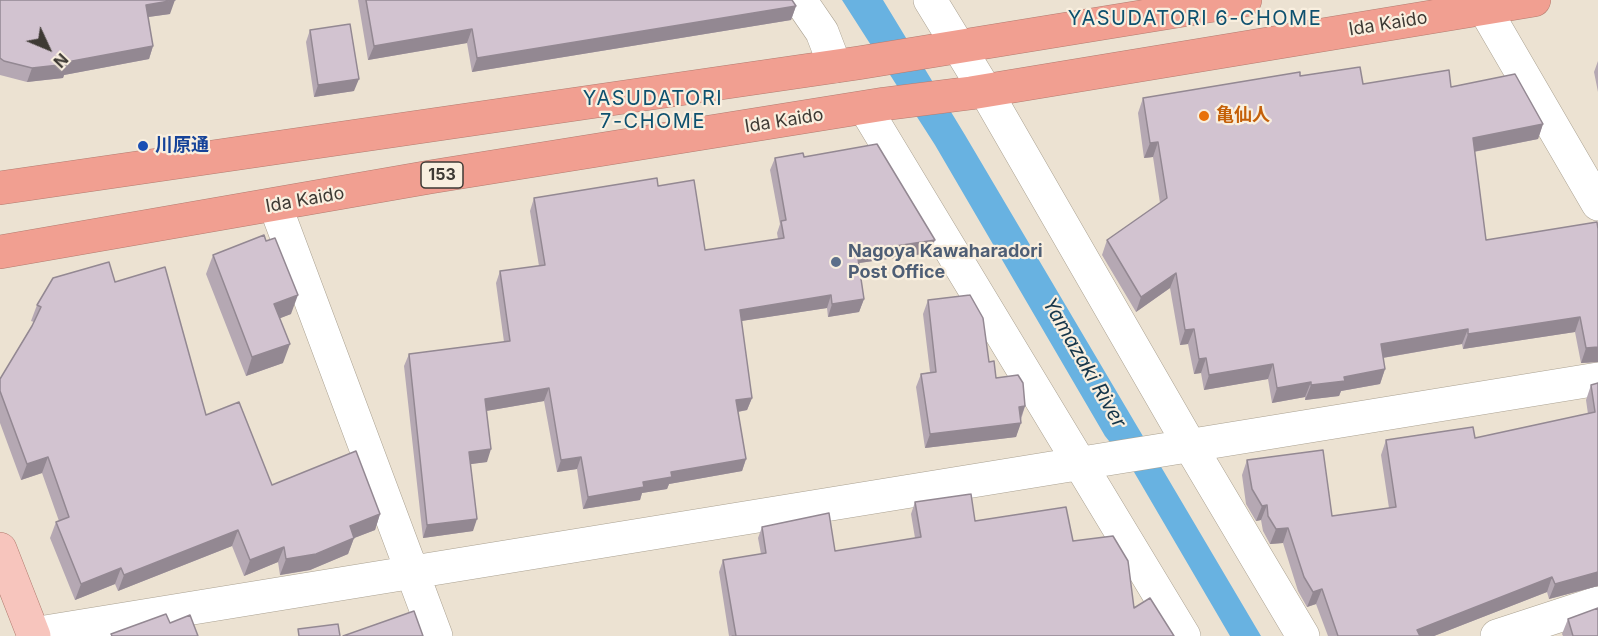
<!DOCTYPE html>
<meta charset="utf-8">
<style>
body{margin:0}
#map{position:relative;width:1598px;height:636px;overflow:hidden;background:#ece2d2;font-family:Inter,sans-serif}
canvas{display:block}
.north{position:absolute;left:18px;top:18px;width:60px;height:60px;-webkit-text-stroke:4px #f9efdf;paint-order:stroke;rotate:134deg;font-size:16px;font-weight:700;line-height:24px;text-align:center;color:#3e3a34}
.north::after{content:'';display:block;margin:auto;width:21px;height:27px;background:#3e3a34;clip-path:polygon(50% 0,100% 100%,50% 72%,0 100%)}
</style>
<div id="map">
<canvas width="1598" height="636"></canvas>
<div class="north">N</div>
</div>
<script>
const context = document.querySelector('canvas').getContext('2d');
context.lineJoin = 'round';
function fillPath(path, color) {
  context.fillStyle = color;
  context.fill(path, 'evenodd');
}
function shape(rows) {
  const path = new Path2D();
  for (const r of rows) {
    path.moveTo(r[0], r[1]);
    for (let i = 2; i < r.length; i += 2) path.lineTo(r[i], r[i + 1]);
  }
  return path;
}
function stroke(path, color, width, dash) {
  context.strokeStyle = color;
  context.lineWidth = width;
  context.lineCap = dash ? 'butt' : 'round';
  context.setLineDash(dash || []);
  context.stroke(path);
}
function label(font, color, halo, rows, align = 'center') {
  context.font = font + ' Inter,"Noto Sans JP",sans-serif';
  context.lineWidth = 4.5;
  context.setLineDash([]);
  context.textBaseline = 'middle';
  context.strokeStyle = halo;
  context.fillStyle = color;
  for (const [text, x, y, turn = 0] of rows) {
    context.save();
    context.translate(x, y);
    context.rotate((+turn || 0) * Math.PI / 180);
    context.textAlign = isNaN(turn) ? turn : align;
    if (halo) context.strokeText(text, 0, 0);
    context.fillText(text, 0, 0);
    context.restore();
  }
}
fillPath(shape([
 [842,0,883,0,965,135,1261,636,1230,636,1134,472,1105,436,935,145]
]), '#68b2e1');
const minor = shape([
 [800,0,822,32,835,66],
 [930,0,985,90,1189,444,1303,636],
 [1484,8,1598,204],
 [865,108,1184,636],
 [275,205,436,636],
 [33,634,1598,379],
 [1497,636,1598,603]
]);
const major = shape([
 [0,549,34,636]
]);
const highway = shape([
 [0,188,858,63,1245,0],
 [0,252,430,177,884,104,971,93,1534,0]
]);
stroke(minor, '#aaa191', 34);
stroke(major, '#b27c70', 34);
stroke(highway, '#b27c70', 34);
stroke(minor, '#fff', 33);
stroke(major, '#f7c5bd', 33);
stroke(highway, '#f19f91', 33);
fillPath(shape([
 [0,0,170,14,148,17,153,46,149,59,64,75,63,78,27,82,0,75],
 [358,0,792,0,796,6,791,20,472,72,467,43,368,60],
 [310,30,354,91,314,97,306,42],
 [1598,61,1598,92,1594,72],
 [1300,76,1363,84,1451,87,1543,124,1538,139,1474,152,1486,240,1597,222,1598,362,1581,363,1575,332,1463,349,1462,344,1383,358,1385,369,1380,384,1341,391,1339,396,1305,400,1305,397,1272,403,1268,379,1204,390,1201,373,1194,374,1188,344,1180,345,1170,288,1136,312,1102,255,1107,240,1160,203,1153,157,1144,158,1138,113,1143,98],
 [804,157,930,253,859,263,864,299,859,312,828,317,827,308,741,321,752,398,747,410,738,412,746,459,742,471,669,484,667,489,642,493,640,500,583,509,577,469,557,472,544,401,486,411,487,462,470,464,473,531,423,538,404,366,409,354,504,342,496,283,500,271,539,266,530,211,534,198,658,186,705,250,778,239,777,233,780,224,770,170,775,158],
 [213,255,291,314,280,318,283,363,246,376,206,274],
 [115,282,206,415,272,485,380,514,375,530,354,538,348,554,310,570,280,575,278,562,244,576,232,546,118,591,115,584,75,600,50,538,56,522,59,521,42,473,21,480,0,423,0,379,34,322,31,321,37,305],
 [928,300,989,362,996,378,1025,406,1016,437,925,448,916,387,921,374,930,372,923,314],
 [1598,383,1598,586,1549,599,1547,592,1434,636,1328,636,1316,604,1307,607,1298,591,1283,543,1270,544,1263,531,1261,520,1256,521,1246,504,1242,475,1247,460,1332,516,1389,508,1381,455,1386,440,1475,438,1588,414,1586,400,1591,385],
 [915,502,975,521,1073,541,1134,608,729,636,719,572,723,560,761,554,758,538,762,527,835,551,915,538,911,514],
 [1568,619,1598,636,1563,636,1562,634]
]), '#b5a8b3');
fillPath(shape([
 [175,0,170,14,141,18,146,5],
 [796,6,791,20,472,72,477,58],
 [472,29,467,43,368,60,374,46],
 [153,46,149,59,64,75,63,78,27,82,32,68],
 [359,79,354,91,314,97,318,85],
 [1543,124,1538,139,1467,153,1473,138],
 [1158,142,1153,157,1144,158,1150,143],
 [935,240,930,253,852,264,857,252],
 [1176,273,1170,288,1136,312,1141,297],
 [298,295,291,314,268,323,274,304],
 [831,295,827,308,735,322,740,310],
 [864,299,859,312,828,317,832,304],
 [1580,317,1575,332,1463,349,1468,334],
 [1194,329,1188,344,1180,345,1185,330],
 [1468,329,1462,344,1376,359,1381,344],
 [290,344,283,363,246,376,252,357],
 [1598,347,1598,362,1581,363,1586,348],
 [1206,358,1201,373,1194,374,1199,359],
 [1273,364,1268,379,1204,390,1209,375],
 [1385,369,1380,384,1341,391,1339,396,1305,400,1311,385,1344,377],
 [1311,382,1305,397,1272,403,1277,388],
 [549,388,544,401,480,412,485,399],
 [752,398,747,410,731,413,736,400],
 [1025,406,1020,420,1019,407],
 [1021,423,1016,437,925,448,930,434],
 [491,449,487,462,464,465,469,452],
 [48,457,42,473,21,480,27,464],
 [581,457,577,469,557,472,561,460],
 [746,459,742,471,669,484,667,489,642,493,640,500,583,509,588,497,643,482,671,472],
 [1267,505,1261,520,1256,521,1262,506],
 [380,514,375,530,344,542,350,526],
 [477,519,473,531,423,538,427,525],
 [1288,528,1283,543,1270,544,1276,529],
 [238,530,232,546,118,591,124,575],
 [354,538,348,554,310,570,280,575,286,559],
 [284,547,278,562,244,576,250,560],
 [121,568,115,584,75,600,81,584],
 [1598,572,1598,586,1549,599,1555,584],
 [1552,577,1547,592,1434,636,1415,636,1417,630],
 [1322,589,1316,604,1307,607,1313,592]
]), '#938892');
const building = shape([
 [0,0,175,0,146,5,153,46,67,62,68,64,32,68,4,61,0,58,0,0],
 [366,0,792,0,796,6,477,58,472,29,374,46,366,0],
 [350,24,359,79,318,85,310,30,350,24],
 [1360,67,1363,84,1449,70,1451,87,1515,74,1543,124,1473,138,1486,240,1597,222,1598,229,1598,347,1586,348,1580,317,1468,334,1468,329,1381,344,1385,369,1344,377,1345,381,1311,385,1311,382,1277,388,1273,364,1209,375,1206,358,1199,359,1194,329,1185,330,1176,273,1141,297,1107,240,1167,198,1158,142,1150,143,1143,98,1300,72,1300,76,1360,67],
 [877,144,935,240,857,252,864,299,832,304,831,295,740,310,752,398,736,400,746,459,671,472,672,477,643,482,644,487,588,497,581,457,561,460,549,388,485,399,491,449,469,452,477,519,427,525,409,354,510,341,500,271,545,265,534,198,657,178,658,186,694,180,705,250,784,238,781,221,786,220,775,158,803,153,804,157,877,144],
 [264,235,266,241,275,238,298,295,274,304,290,344,252,357,213,255,264,235],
 [109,262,115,282,165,267,206,415,239,402,272,485,356,451,380,514,350,526,354,538,316,554,286,559,284,547,250,560,238,530,124,575,121,568,81,584,56,522,69,517,48,457,27,464,0,391,0,379,32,326,41,307,37,305,53,278,109,262],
 [970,295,983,318,989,362,994,361,996,378,1018,375,1023,383,1025,406,1019,407,1021,423,930,434,921,374,936,372,928,300,970,295],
 [1598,383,1598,572,1555,584,1552,577,1417,630,1420,636,1338,636,1322,589,1313,592,1304,577,1288,528,1276,529,1268,516,1267,505,1262,506,1252,489,1247,460,1323,450,1332,516,1396,507,1386,440,1473,427,1475,438,1595,412,1591,385,1598,383],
 [971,494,975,521,1066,507,1073,541,1113,536,1128,561,1134,608,1150,598,1174,636,732,636,736,636,723,560,766,553,762,527,829,513,835,551,921,537,915,502,971,494],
 [1598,608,1598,636,1573,636,1568,619,1598,608],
 [414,611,423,636,343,636,414,611],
 [166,614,170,623,190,615,198,636,112,636,111,634,166,614],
 [338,624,340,636,299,636,298,629,338,624]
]);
fillPath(building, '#d2c3d0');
stroke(building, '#938892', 1.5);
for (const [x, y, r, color] of [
 [1204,116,6,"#e8710a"],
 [143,146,6,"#1a4fb4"],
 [836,262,6,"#5c6f8a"]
]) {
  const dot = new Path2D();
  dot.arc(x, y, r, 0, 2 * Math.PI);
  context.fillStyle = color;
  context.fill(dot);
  stroke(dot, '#f9efdf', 2);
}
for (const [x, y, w] of [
 [442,175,42]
]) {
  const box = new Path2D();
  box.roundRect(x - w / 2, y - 13, w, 26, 4.5);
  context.fillStyle = '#f9efdf';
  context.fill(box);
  stroke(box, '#3e3a34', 1.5);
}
label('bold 16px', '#3e3a34', null, [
 ["153",442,175]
]);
label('18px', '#3e3a34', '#f9efdf', [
 ["Ida Kaido",1388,24,-9],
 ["Ida Kaido",784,121,-9],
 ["Ida Kaido",305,200,-10]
]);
label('bold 18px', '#c56008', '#f9efdf', [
 ["亀仙人",1216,116]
], 'left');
label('bold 18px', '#164399', '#f9efdf', [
 ["川原通",155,146]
], 'left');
label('bold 18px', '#4e5e75', '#f9efdf', [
 ["Nagoya Kawaharadori",848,252],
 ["Post Office",848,273]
], 'left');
context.letterSpacing = '1.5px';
label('20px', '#0e516f', '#f9efdf', [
 ["YASUDATORI 6-CHOME",1195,19],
 ["YASUDATORI",653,99],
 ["7-CHOME",653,122]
]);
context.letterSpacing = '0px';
label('italic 20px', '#16364a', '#f9efdf', [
 ["Yamazaki River",1084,363,60]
]);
</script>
